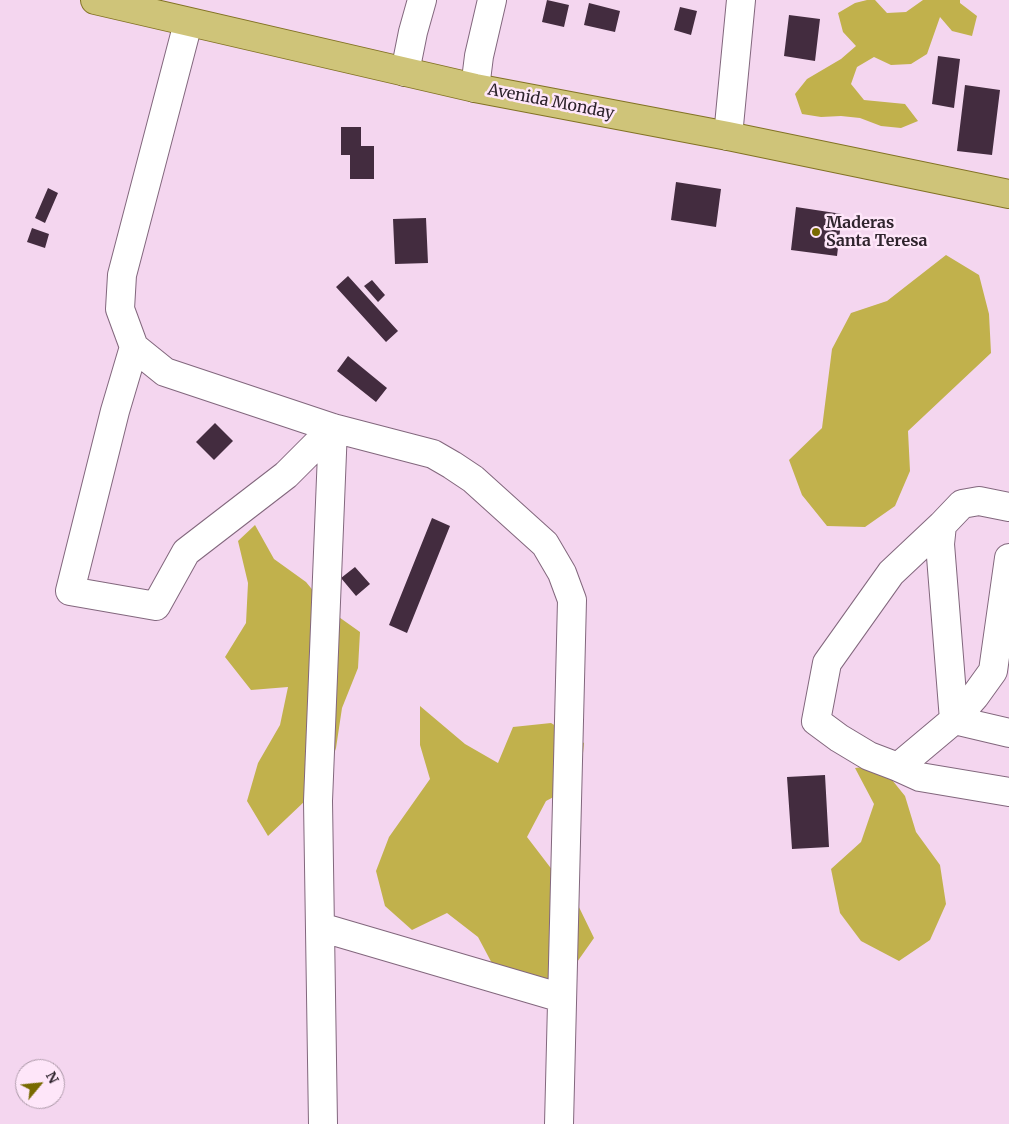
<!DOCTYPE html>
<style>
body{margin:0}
#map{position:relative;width:1009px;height:1124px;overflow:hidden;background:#f4d6ef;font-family:Merriweather,serif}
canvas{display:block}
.north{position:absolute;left:15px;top:1059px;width:50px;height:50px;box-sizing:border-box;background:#fee6f9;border:1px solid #ab98a7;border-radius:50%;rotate:62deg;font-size:14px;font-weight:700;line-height:20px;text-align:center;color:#2f242d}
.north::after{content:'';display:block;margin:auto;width:18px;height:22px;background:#786a01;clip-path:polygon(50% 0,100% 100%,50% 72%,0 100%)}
</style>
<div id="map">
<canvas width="1009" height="1124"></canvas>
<div class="north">N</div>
</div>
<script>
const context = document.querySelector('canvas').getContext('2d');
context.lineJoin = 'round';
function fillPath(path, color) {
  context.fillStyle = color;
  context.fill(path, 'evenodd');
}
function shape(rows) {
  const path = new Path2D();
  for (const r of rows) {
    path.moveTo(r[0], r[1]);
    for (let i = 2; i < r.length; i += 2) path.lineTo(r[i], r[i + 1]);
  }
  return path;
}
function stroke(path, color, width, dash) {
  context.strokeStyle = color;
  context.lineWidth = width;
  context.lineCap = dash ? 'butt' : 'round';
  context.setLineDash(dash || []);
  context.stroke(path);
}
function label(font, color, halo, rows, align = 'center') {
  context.font = font + ' Merriweather,serif';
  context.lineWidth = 5;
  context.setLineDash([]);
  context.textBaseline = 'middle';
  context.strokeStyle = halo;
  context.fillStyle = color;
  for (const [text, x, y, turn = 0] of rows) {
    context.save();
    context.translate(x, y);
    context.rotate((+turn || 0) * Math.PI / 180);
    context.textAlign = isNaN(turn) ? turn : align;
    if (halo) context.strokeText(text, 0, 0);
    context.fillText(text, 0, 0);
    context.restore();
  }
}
fillPath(shape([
 [867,0,875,0,887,13,906,12,923,0,960,0,960,3,977,16,972,36,952,31,940,17,927,54,911,64,891,65,874,57,857,67,851,84,864,100,905,104,918,121,901,128,881,126,860,118,841,116,821,117,802,114,795,94,807,79,841,59,856,46,843,32,838,13,855,3],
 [946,255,979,275,989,314,991,353,908,431,910,471,895,506,865,527,827,526,802,495,789,460,822,428,832,349,851,313,887,301],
 [255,525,274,559,306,582,329,610,360,632,358,668,342,708,336,748,325,782,268,836,247,801,258,763,280,725,288,687,251,690,225,657,246,623,248,583,238,541],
 [420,706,465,744,498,763,513,727,551,723,584,743,580,783,546,801,527,837,576,901,594,938,570,972,532,987,495,969,478,937,447,913,412,930,385,906,376,871,389,837,430,779,420,745],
 [880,765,905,796,916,832,940,865,946,904,930,940,899,961,861,941,840,913,831,869,861,842,874,804,855,768]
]), '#c1b14c');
fillPath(shape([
 [547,0,569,5,564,27,542,22],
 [589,3,620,11,615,32,584,25],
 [680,7,697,11,691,35,674,30],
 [789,15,820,19,815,61,784,56],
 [938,56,960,59,954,108,932,104],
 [965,85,1000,90,992,155,957,151],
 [341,127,361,127,361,146,374,146,374,179,350,179,350,155,341,155],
 [676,182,721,189,716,227,671,220],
 [48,188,58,193,45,223,35,218],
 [796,207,842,214,837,256,791,250],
 [426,218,428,263,395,264,393,219],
 [32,228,49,234,45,248,27,242],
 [348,276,398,331,386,342,336,287],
 [372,280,385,295,378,302,364,286],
 [348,356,387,388,376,402,337,371],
 [215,423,233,441,214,460,196,442],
 [432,518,450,526,407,633,389,625],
 [355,567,370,584,356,596,341,578],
 [825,775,829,847,792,849,787,777]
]), '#432c3f');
const minor = shape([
 [188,23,122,275,120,309,134,347,165,372,333,428,433,454,452,465,473,479,545,544,562,573,572,600,559,1124],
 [405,72,413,32,422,0],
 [475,88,479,56,492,0],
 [728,136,741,0],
 [134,347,115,411,70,591,156,606,186,552,286,475,333,428],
 [1009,507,979,501,962,504,942,525,940,544,954,720,1009,733],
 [942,525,891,573,827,663,816,721,839,738,869,756,898,767,920,777,1009,792],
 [898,767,954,720,975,696,993,671,1009,558],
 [320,927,562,998],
 [323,1124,318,801,333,428]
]);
const major = shape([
 [95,0,475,88,728,136,1009,194]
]);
stroke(minor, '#82677d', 30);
stroke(major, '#827224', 30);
stroke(minor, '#fff', 28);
stroke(major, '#cfc479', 28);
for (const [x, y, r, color] of [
 [816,232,5,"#786a01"]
]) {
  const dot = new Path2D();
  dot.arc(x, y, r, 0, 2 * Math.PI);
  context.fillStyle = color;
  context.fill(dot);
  stroke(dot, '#fee6f9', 2);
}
label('16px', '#2f242d', '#fee6f9', [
 ["Avenida Monday",551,102,11]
]);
label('bold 16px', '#2f242d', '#fee6f9', [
 ["Maderas",826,223],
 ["Santa Teresa",826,241]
], 'left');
</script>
